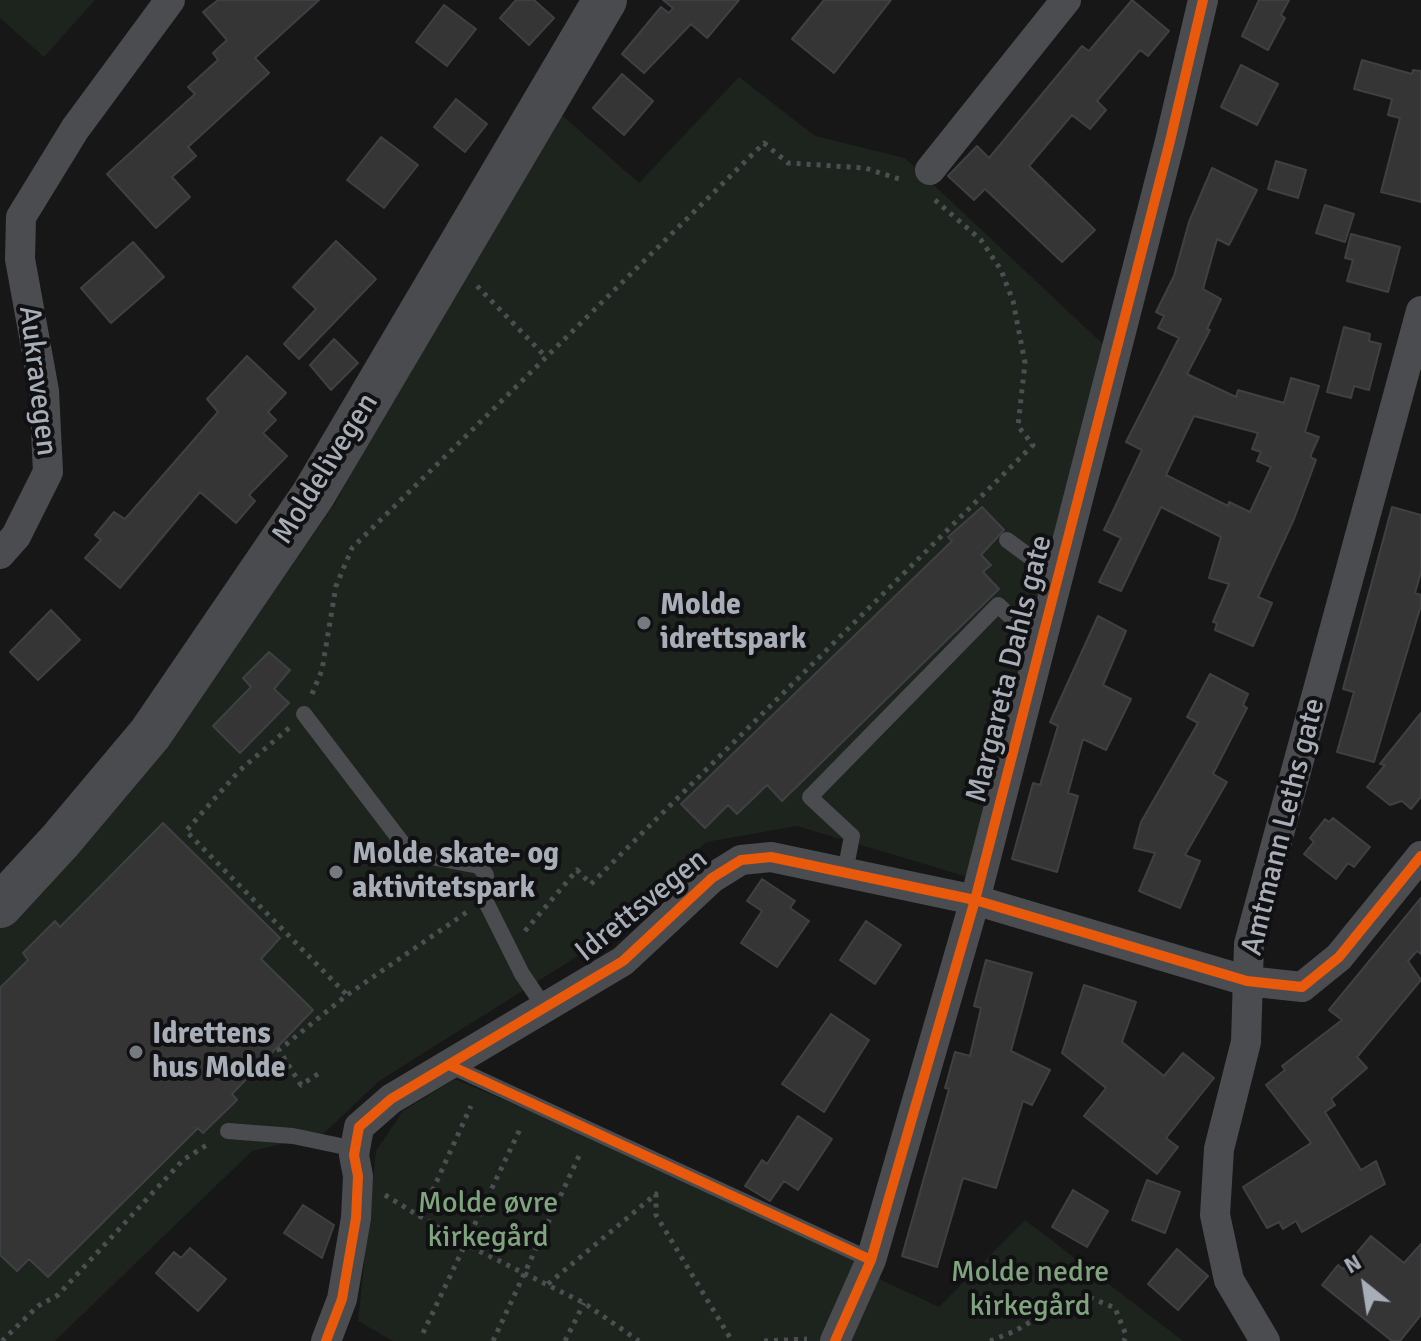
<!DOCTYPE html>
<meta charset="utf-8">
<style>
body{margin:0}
#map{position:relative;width:1421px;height:1341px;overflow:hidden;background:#171717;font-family:Signika,sans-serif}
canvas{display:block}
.north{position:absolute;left:1325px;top:1245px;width:80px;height:80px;-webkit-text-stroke:6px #111113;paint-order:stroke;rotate:330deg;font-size:22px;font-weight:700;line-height:32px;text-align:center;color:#a7aeb8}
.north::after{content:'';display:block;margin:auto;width:28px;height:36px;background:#a7aeb8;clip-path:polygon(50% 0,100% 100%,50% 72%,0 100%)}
</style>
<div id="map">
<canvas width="1421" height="1341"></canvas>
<div class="north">N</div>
</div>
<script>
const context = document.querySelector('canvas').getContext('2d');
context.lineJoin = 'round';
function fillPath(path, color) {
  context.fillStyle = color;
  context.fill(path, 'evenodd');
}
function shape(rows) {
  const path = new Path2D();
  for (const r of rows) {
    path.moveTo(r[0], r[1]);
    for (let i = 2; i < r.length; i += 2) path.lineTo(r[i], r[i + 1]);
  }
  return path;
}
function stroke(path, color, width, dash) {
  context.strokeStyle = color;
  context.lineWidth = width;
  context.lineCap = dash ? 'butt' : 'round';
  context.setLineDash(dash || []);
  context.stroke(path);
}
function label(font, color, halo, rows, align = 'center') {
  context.font = font + ' Signika,sans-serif';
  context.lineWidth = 8;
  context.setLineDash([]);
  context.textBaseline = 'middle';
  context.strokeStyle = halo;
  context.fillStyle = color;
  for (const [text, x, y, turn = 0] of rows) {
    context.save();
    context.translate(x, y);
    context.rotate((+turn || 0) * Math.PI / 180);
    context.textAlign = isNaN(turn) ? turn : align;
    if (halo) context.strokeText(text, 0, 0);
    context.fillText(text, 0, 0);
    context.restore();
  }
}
fillPath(shape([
 [0,0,95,0,44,57,0,18],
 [739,77,815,136,905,158,1107,348,968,877,797,826,706,842,605,939,379,1081,322,1135,252,1151,55,1341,0,1341,0,924,168,744,336,502,548,103,639,183],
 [455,1079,719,1192,861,1261,820,1341,393,1341,358,1321,376,1151,403,1111],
 [1025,1220,1183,1341,849,1341,877,1278,939,1307]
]), '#1d241d');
const building = shape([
 [218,0,319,0,255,58,269,73,188,147,196,156,172,177,190,197,156,228,107,174,195,94,188,87,218,60,213,53,227,40,203,12,218,0],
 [516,0,534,0,554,18,529,45,500,18,516,0],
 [663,0,739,0,707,38,691,24,644,73,622,54,661,7,669,13,673,8,663,0],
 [824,0,891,0,834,73,792,39,824,0],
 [1132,0,1169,31,1148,56,1140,50,1097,101,1106,110,1090,129,1072,115,1029,166,1095,230,1062,262,985,189,974,200,948,176,977,146,989,158,1082,46,1089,51,1132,0],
 [1259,0,1289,0,1281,15,1285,18,1268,50,1242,36,1259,0],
 [444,5,476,29,447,66,416,42,444,5],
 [1362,60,1412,74,1413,70,1421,71,1421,202,1381,192,1400,118,1388,115,1392,99,1354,89,1362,60],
 [1241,65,1278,84,1257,125,1221,107,1241,65],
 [622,74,653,101,624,135,593,108,622,74],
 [456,99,487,124,465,152,434,127,456,99],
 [381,137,418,165,384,208,347,180,381,137],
 [1276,161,1306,170,1298,198,1268,189,1276,161],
 [1212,168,1257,190,1229,245,1217,239,1203,289,1221,299,1207,329,1210,330,1187,374,1236,397,1238,390,1284,403,1291,378,1319,386,1305,432,1319,437,1310,457,1316,460,1294,519,1258,597,1272,603,1253,646,1215,630,1217,623,1213,622,1229,584,1209,578,1221,537,1161,507,1121,591,1099,582,1121,538,1104,530,1142,450,1126,442,1179,338,1158,328,1164,316,1156,312,1174,276,1189,222,1212,168],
 [1194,416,1258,433,1252,449,1261,452,1257,461,1271,467,1250,512,1229,502,1228,506,1166,475,1194,416],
 [1325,205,1354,214,1345,242,1316,233,1325,205],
 [1351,234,1400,247,1388,292,1347,281,1353,260,1345,258,1351,234],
 [336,241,376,279,299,359,284,344,316,309,293,287,336,241],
 [133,242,164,277,111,323,81,288,133,242],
 [1344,327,1370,334,1369,341,1381,344,1369,390,1354,386,1351,398,1327,392,1344,327],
 [334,339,358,363,331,390,310,365,334,339],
 [247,356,286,393,268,412,276,420,263,433,287,456,249,495,255,501,236,523,200,492,120,588,85,558,101,540,95,535,114,512,125,519,218,412,207,399,247,356],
 [982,507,1004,530,981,555,991,565,983,572,999,589,782,801,767,785,737,814,728,805,705,828,681,804,952,541,948,537,982,507],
 [1392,507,1421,515,1421,572,1415,593,1421,595,1421,605,1374,762,1337,752,1354,692,1343,689,1392,507],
 [51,610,80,640,38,680,10,652,51,610],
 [1098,616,1126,631,1103,685,1131,699,1106,750,1083,739,1068,793,1078,796,1057,872,1012,859,1033,783,1040,785,1058,726,1050,722,1098,616],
 [269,652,290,670,274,689,289,703,240,753,213,726,251,687,243,678,269,652],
 [1210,674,1248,694,1243,705,1247,708,1213,774,1227,782,1185,855,1200,861,1180,908,1139,891,1155,853,1134,848,1141,822,1198,723,1187,717,1210,674],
 [1421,713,1421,797,1411,809,1402,801,1390,805,1367,787,1385,765,1380,764,1421,713],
 [1333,818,1370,847,1354,867,1348,863,1336,879,1304,854,1314,842,1310,838,1325,819,1329,822,1333,818],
 [163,823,280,938,261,959,313,1010,232,1094,237,1100,203,1133,198,1128,48,1277,29,1259,17,1271,0,1255,0,988,28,960,23,953,55,921,60,927,163,823],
 [762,879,795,901,790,908,809,921,777,967,741,943,762,911,747,901,762,879],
 [1421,898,1421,954,1417,951,1408,961,1421,980,1357,1057,1367,1068,1331,1099,1335,1105,1325,1112,1361,1170,1376,1161,1385,1184,1302,1232,1296,1221,1283,1229,1279,1222,1267,1228,1243,1187,1311,1143,1266,1085,1285,1070,1282,1066,1342,1020,1329,1010,1421,898],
 [866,921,901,945,875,984,840,960,866,921],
 [986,960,1032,973,1011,1051,1050,1070,1032,1105,1023,1101,996,1188,963,1178,937,1267,902,1256,949,1089,945,1088,955,1052,970,1056,981,1008,974,1006,986,960],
 [1084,985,1136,1002,1122,1042,1164,1076,1183,1053,1214,1078,1166,1138,1178,1147,1157,1174,1084,1116,1106,1088,1062,1053,1084,985],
 [831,1014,869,1040,824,1112,782,1084,831,1014],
 [798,1116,832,1139,798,1190,784,1181,770,1201,745,1186,762,1160,767,1164,798,1116],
 [1147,1180,1180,1192,1165,1233,1132,1220,1147,1180],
 [1073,1190,1108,1211,1087,1247,1052,1227,1073,1190],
 [303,1205,334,1225,322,1258,284,1233,303,1205],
 [1371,1236,1404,1263,1421,1244,1421,1315,1400,1341,1392,1341,1322,1285,1338,1265,1343,1269,1371,1236],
 [190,1248,226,1279,198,1311,156,1273,174,1252,181,1258,190,1248],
 [1177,1249,1208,1276,1178,1310,1148,1284,1177,1249]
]);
fillPath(building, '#353536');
stroke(building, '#3f4043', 2);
stroke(shape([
 [477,286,546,357],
 [312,694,322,670,336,586,352,548,764,143,788,163,865,168,902,180],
 [289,728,239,771,186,831,347,995],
 [525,931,577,870,591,884,1033,445,1018,426,1025,363,1013,301,1001,270,981,240,935,200],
 [318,1074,301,1085,279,1050,347,995,467,912],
 [385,1195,465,1244,584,1303,639,1341],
 [420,1218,471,1106],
 [548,1284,656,1194,656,1215,732,1341],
 [423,1333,521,1127],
 [2,1341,38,1306,58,1295,183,1160,210,1143],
 [493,1341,579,1156],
 [565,1341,584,1303],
 [764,1341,807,1339],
 [990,1341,1015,1331,1057,1306,1089,1297,1115,1308,1126,1335,1124,1341]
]), '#4d4e52', 5, [4, 6]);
stroke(shape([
 [1007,540,1034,560,1061,567],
 [304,714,410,853,479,866,486,875,485,900,522,974,545,1008],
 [845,872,852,836,810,797,998,605,1023,628,1043,635],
 [449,1065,871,1260],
 [228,1131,293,1136,355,1149]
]), '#4b4c50', 16);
stroke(shape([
 [930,170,1066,0],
 [0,554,16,536,48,472,44,391,20,259,21,217,75,129,170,0],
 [326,1341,342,1299,356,1218,358,1176,354,1155,359,1127,391,1099,623,961,712,878,741,860,771,857,975,900,1247,981,1302,987,1339,957,1421,856],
 [835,1341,871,1260,975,900,1170,141,1203,0],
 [1265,1341,1229,1280,1215,1215,1219,1149,1246,1042,1249,944,1421,311]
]), '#4b4c50', 30);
stroke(shape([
 [0,906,60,841,150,734,313,495,605,0]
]), '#4a4b4e', 44);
stroke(shape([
 [449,1065,871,1260],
 [326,1341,342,1299,356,1218,358,1176,354,1155,359,1127,391,1099,623,961,712,878,741,860,771,857,975,900,1247,981,1302,987,1339,957,1421,856],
 [835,1341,871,1260,975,900,1170,141,1203,0]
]), '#e8590c', 10);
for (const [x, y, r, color] of [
 [644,623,8,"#757980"],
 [336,872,8,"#757980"],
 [136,1052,8,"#757980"]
]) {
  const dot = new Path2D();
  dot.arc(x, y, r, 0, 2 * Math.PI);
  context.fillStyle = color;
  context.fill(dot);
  stroke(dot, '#111113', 3);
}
label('30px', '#a7aeb8', '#111113', [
 ["Aukravegen",37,381,83],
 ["Moldelivegen",326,469,-58],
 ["Margareta Dahls gate",1010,669,-76],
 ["Amtmann Leths gate",1284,827,-76],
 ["Idrettsvegen",642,906,-39]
]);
label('bold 30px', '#a7aeb8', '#111113', [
 ["Molde",660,606],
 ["idrettspark",660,640],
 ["Molde skate- og",352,855],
 ["aktivitetspark",352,889],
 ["Idrettens",152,1035],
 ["hus Molde",152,1069]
], 'left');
label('30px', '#7fa47e', '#111113', [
 ["Molde øvre",488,1204],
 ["kirkegård",488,1238],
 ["Molde nedre",1030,1273],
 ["kirkegård",1030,1307]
]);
</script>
